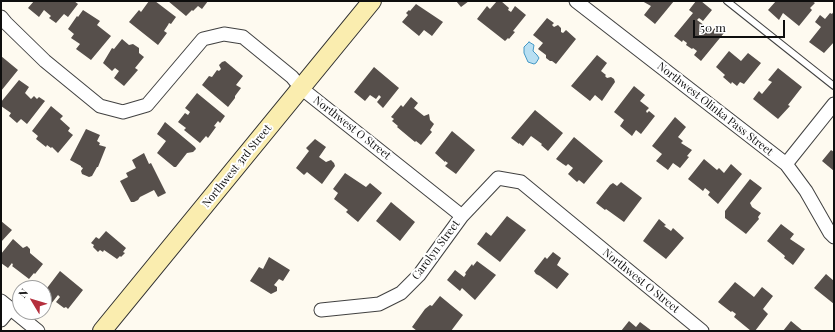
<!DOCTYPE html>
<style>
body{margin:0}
#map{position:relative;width:835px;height:332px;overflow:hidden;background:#fefaf0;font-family:"Playfair Display",serif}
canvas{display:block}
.frame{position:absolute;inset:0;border:2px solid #0e0e0e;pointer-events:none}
.north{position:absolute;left:12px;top:280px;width:40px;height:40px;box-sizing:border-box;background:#fff;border:1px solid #9f9f9f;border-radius:50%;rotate:308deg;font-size:11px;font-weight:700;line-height:16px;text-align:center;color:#0e0e0e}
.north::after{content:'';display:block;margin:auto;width:14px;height:18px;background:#b52f3d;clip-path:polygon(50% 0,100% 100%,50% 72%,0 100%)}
.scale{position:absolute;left:693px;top:20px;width:92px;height:18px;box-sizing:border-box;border:2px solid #0e0e0e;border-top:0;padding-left:5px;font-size:12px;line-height:14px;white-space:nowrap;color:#0e0e0e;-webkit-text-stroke:3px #fff;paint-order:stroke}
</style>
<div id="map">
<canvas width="835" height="332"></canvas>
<div class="frame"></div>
<div class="north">N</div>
<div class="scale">50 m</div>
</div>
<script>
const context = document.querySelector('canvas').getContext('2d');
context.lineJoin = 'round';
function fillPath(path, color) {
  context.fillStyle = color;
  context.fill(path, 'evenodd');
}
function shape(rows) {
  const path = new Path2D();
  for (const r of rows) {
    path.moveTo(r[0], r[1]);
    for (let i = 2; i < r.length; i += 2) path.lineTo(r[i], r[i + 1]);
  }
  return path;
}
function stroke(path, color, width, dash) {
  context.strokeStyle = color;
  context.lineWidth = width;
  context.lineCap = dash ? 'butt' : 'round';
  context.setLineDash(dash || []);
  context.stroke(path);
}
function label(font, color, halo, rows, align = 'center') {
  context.font = font + ' "Playfair Display",serif';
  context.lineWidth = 4;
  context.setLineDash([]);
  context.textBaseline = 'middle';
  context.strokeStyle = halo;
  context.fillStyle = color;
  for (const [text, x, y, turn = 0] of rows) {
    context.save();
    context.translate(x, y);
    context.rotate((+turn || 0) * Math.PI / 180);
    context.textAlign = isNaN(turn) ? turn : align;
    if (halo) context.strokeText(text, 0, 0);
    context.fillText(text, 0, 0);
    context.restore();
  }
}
const water = shape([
 [529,42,534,45,533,51,537,55,539,58,536,63,534,64,528,62,524,53,524,47,529,42]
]);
fillPath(water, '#b8dff2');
stroke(water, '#4498c4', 1);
fillPath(shape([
 [34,1,74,1,78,4,68,17,64,14,56,23,49,18,51,16,44,10,39,17,28,8],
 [149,1,155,1,176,17,171,24,169,23,168,25,164,31,167,33,158,45,129,22,139,10,141,12],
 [168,1,208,1,202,9,198,6,193,11,192,10,186,16],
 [456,1,469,1,461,7],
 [497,1,501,1,509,8,508,10,511,12,515,6,526,15,513,31,515,32,509,39,508,38,505,41,477,19,487,6,490,9],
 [642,1,674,1,655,24,644,15,651,6],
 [696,1,701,1,712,10,703,21,699,18,697,20,712,31,716,27,724,33,701,61,694,55,697,51,693,48,692,49,686,45,687,43,683,40,682,42,674,36,693,13,689,10],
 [776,1,812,1,815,3,810,8,812,10,799,26,783,13,779,20,768,10],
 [416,4,443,22,432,36,424,30,419,36,402,22,408,15,406,13,409,10,410,11],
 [83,10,100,21,97,25,111,36,91,60,76,49,80,44,71,38,74,34,68,29,77,16,78,17],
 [834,11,834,42,824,53,809,42,821,27,815,22,820,15,825,19,830,13,832,14],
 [547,18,554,23,552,25,554,27,558,25,561,28,561,32,563,33,566,30,576,39,556,64,552,61,550,61,546,58,546,55,538,49,543,43,533,35],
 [122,39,129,45,133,44,139,48,139,53,144,57,135,68,138,70,124,86,114,78,119,71,115,68,112,71,103,63,112,48,114,49],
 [729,51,741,61,748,53,761,63,744,84,740,82,737,86,732,82,731,84,723,77,725,75,716,67],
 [597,55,607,63,601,71,606,75,605,76,607,78,611,77,614,79,615,82,602,101,595,95,590,101,571,86],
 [1,56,18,70,1,91],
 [225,61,243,76,236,85,241,88,235,96,235,98,228,107,202,85,209,76,212,77,217,70,219,71,221,69,219,65,222,62],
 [374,67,399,88,383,108,377,102,381,97,379,95,376,99,370,95,365,101,354,92],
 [778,68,802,87,788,105,790,106,778,119,753,99,759,91,762,94,772,82,768,80],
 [19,80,29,87,25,93,31,99,34,96,37,99,39,97,45,101,27,124,21,119,17,123,9,116,11,113,1,106,1,102],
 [634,86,645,95,640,101,649,108,646,111,647,113,649,111,655,116,641,134,636,130,632,136,620,126,624,120,614,112],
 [197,93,225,116,220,123,218,121,214,126,216,127,208,138,206,136,200,143,184,130,186,128,178,122,185,113,188,115,190,112,185,108],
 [411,97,418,103,414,108,424,116,429,114,430,120,434,124,430,130,432,132,421,145,416,141,415,142,397,127,398,126,392,121,394,119,391,117,401,105,403,107],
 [51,106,63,116,60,119,70,128,68,131,73,135,58,153,52,147,51,148,47,145,46,147,36,139,38,136,32,131],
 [535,110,563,133,548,151,541,145,542,144,531,136,523,146,519,143,519,144,511,138],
 [675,117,686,127,678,137,683,141,681,143,692,150,687,156,689,157,680,168,673,163,668,170,656,161,662,154,652,146],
 [165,122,195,147,196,149,193,152,187,153,176,167,174,167,157,153,166,141,157,134],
 [86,129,100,135,97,141,100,143,99,145,106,147,98,167,97,167,92,176,89,177,82,174,81,171,83,168,81,167,81,166,70,160],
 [452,131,475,150,456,174,445,166,448,163,445,161,445,162,435,153],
 [574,137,603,161,584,184,579,180,577,182,568,174,573,168,568,164,566,166,563,164,556,159],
 [315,139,326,147,319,157,326,162,331,160,334,163,335,166,322,184,307,172,304,175,296,168,309,151,306,148],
 [831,150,834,152,834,171,822,161],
 [144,153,149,164,151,163,166,193,158,197,154,190,140,197,138,200,134,202,131,202,120,181,128,177,126,173,136,168,132,160],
 [704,159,717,170,719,168,724,173,731,164,742,174,718,204,708,195,710,192,705,188,703,191,688,179],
 [345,173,366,187,370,183,382,193,358,222,346,212,348,210,334,199,338,193,333,189],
 [750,179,762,188,750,203,752,207,761,213,758,217,759,219,746,234,725,218,725,211],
 [621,182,642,198,624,222,606,209,605,210,596,203,610,185,613,183,617,186],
 [391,202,415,222,400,241,376,221],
 [507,216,526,230,500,262,477,244,486,232,491,236],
 [659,219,666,225,664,226,671,231,673,228,684,238,666,259,643,241],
 [1,221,12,230,1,242],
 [781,224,794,234,790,239,805,249,793,265,784,258,785,256,767,241],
 [106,231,126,248,123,252,125,253,121,257,120,256,117,259,104,250,103,252,100,250,98,252,93,247,94,245,91,243,96,237,99,239],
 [13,239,23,248,27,246,30,249,30,253,43,264,35,274,34,273,29,279,12,266,13,265,12,263,8,268,1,263,1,254],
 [553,252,561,258,557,265,569,274,557,289,540,276,536,274,534,271,545,257,547,259],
 [269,257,290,270,283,281,279,279,274,285,277,287,277,291,271,294,250,281,259,267,263,269],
 [477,261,496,275,475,300,462,288,460,291,447,280,455,270,464,277,466,274,465,273,472,264,473,266],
 [60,271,83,290,68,309,66,307,64,308,56,302,60,297,58,295,51,304,44,298,44,292],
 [826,274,834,281,834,304,814,288],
 [735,282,754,297,762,287,773,296,763,309,768,314,755,331,751,331,734,317,736,314,732,311,731,312,718,302],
 [440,296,463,315,451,331,417,331,412,327,425,309,430,305,432,306],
 [629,321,636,327,640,322,652,331,621,331],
 [791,321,803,331,783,331]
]), '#564f4b');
const lane = shape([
 [727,1,834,86]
]);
const street = shape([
 [576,1,786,164,806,191,830,233,834,237],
 [1,17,6,23,45,61,100,106,123,112,147,105,203,39,224,34,243,37,292,77,301,88,462,216],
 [786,164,834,104],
 [1,301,38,331],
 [321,310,379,304,401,293,419,275,462,216,498,178,521,182,702,331],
 [1,320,10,309]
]);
const secondary = shape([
 [102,331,372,1]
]);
stroke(lane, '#414141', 8);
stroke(street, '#414141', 15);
stroke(secondary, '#303030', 20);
stroke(lane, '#fff', 6);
stroke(street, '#fff', 13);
stroke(secondary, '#faedaf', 18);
label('11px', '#0e0e0e', '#fff', [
 ["Northwest Olinka Pass Street",715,109,38],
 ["Northwest O Street",352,128,38],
 ["Northwest 3rd Street",237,166,-51],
 ["Carolyn Street",436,250,-53],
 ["Northwest O Street",641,281,39]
]);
</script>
